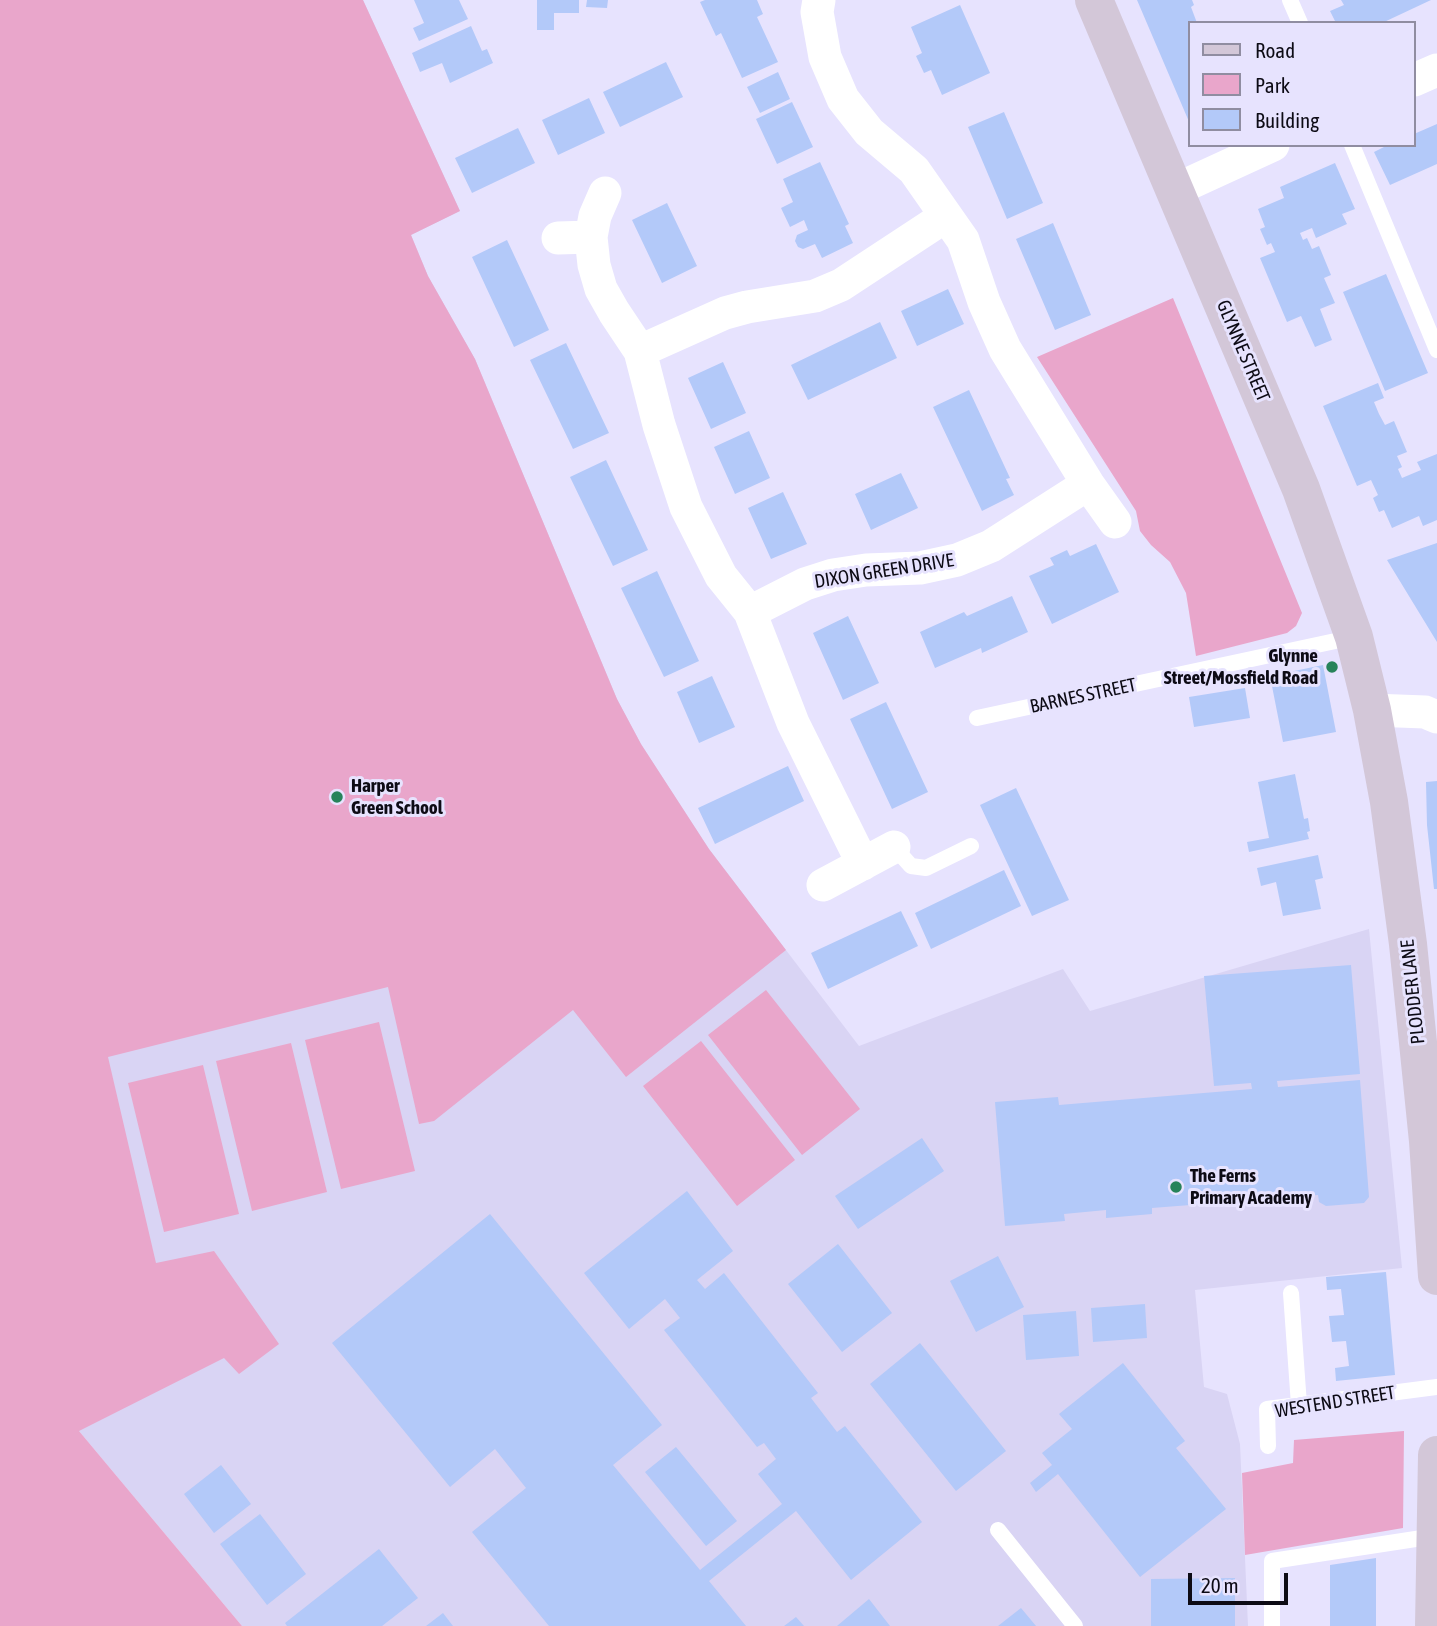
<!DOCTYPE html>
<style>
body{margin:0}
#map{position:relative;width:1437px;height:1626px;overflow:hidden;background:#e7e3fe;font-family:"Asap Condensed",sans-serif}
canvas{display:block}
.legend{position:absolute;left:1188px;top:21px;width:228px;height:126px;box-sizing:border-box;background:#e7e3fe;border:2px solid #908da1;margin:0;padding:9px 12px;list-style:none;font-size:21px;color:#0d0b15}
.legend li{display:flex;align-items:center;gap:14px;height:35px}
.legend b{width:35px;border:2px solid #908da1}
.scale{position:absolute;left:1188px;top:1573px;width:100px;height:32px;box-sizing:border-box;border:4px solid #0d0b15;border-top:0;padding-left:9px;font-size:21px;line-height:24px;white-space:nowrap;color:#0d0b15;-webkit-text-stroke:5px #e7e3fe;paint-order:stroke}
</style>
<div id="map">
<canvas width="1437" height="1626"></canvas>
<ul class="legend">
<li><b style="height:9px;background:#d3c7d8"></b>Road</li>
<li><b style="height:19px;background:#e9a6cb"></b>Park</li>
<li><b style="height:19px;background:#b3c9f9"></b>Building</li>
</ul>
<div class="scale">20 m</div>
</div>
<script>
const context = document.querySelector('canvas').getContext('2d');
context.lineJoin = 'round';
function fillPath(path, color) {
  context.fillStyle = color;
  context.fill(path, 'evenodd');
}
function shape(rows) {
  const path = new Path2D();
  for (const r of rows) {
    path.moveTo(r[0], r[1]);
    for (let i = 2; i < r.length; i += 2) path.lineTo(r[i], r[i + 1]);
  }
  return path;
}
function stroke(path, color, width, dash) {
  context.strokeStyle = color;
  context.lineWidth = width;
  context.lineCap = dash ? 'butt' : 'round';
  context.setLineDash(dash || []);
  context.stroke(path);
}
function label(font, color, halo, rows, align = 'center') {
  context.font = font + ' "Asap Condensed",sans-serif';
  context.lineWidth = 6;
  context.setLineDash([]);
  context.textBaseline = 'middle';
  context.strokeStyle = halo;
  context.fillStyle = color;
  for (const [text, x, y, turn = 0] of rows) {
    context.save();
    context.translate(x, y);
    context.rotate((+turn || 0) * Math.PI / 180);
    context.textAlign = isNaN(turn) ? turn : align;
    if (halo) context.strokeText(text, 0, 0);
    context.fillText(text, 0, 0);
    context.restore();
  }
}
fillPath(shape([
 [0,0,363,0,460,211,411,235,428,276,475,359,617,699,641,744,709,849,859,1046,1063,969,1090,1011,1369,929,1402,1268,1195,1290,1204,1387,1227,1394,1240,1444,1248,1626,242,1626,79,1431]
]), '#d9d4f4');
fillPath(shape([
 [0,0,363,0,460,211,411,235,428,276,475,359,617,699,641,744,709,849,786,950,626,1077,573,1010,434,1121,419,1124,388,987,108,1057,156,1263,214,1251,279,1344,239,1374,224,1358,79,1431,242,1626,0,1626],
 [1173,298,1302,613,1296,626,1287,633,1196,656,1186,593,1170,562,1151,545,1140,531,1136,511,1037,357],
 [766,990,860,1109,802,1155,708,1035],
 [379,1022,415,1171,341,1189,305,1040],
 [701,1041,795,1160,737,1206,643,1086],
 [291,1043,327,1192,252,1211,216,1061],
 [203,1065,239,1214,164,1232,128,1083],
 [1404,1431,1403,1528,1245,1555,1242,1473,1293,1463,1294,1440]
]), '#e9a6cb');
fillPath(shape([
 [414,0,459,0,468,19,419,41,413,28,424,23],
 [537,0,579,0,579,13,554,13,554,30,537,30],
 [587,0,608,0,607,8,586,7],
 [705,0,757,0,763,14,757,17,778,62,742,78,721,33,716,36,700,2],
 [1137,0,1192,0,1194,5,1191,7,1197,23,1190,23,1190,124],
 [1341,0,1431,0,1382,23,1336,23,1330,11,1344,5],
 [960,5,990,73,942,95,931,70,924,73,916,56,922,53,911,27],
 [471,26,482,51,487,49,493,63,450,83,442,63,420,72,412,53],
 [666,62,683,97,620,127,603,92],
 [778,72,790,99,760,113,747,87],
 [589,98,605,133,558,155,542,120],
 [792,102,813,147,777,164,756,119],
 [1004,112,1043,203,1007,219,968,127],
 [1437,124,1437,164,1390,185,1374,152,1388,145,1414,145,1414,134],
 [518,128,535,163,472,193,455,158],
 [820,162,849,224,845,226,853,243,822,258,815,244,803,249,798,247,795,241,797,235,808,230,804,220,790,227,781,208,793,202,783,179],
 [1335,163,1355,209,1342,214,1347,224,1316,238,1312,228,1300,233,1303,240,1307,238,1312,249,1319,246,1331,275,1324,278,1335,303,1320,309,1332,340,1315,347,1301,316,1287,322,1260,258,1275,252,1271,243,1267,245,1260,229,1265,227,1258,209,1284,198,1280,187],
 [667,203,697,266,662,283,632,220],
 [1053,223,1091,315,1055,330,1016,239],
 [507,240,549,330,514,347,472,257],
 [1386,274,1428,373,1385,391,1343,292],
 [948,289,964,324,917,346,901,311],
 [880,322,897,358,808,400,791,365],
 [566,343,609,433,573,449,530,360],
 [723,362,746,413,711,429,688,378],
 [1378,383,1384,398,1374,402,1379,414,1385,425,1394,421,1407,452,1397,456,1402,467,1398,469,1402,478,1421,470,1417,462,1437,454,1437,520,1423,526,1419,516,1392,528,1384,510,1379,512,1373,498,1378,495,1371,480,1357,486,1323,406],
 [969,390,1010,478,1006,479,1014,495,982,511,933,407],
 [749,431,770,478,735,494,714,447],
 [606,460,648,550,613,566,570,477],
 [901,473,918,508,871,530,855,494],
 [783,492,807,544,771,559,748,508],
 [1437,543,1437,642,1387,560],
 [1096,544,1119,592,1052,624,1029,576,1054,565,1050,558,1067,550,1070,556],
 [657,571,699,661,664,677,621,588],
 [1012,596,1028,632,982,653,981,648,935,668,920,632,964,612,967,616],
 [848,616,879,683,843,700,813,633],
 [1323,665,1336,732,1283,742,1270,676],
 [712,676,735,727,699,743,677,692],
 [1245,688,1250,718,1194,727,1189,697],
 [886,702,928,792,892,809,850,719],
 [788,766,804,801,715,844,698,808],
 [1295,774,1304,819,1308,818,1310,831,1307,832,1309,839,1249,852,1247,842,1269,838,1258,782],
 [1437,781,1437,889,1434,889,1427,825,1426,782],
 [1016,788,1069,900,1032,916,980,805],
 [1318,855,1323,878,1315,880,1321,909,1283,916,1276,882,1261,886,1257,868],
 [1004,870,1021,906,931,949,915,913],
 [901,911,918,946,828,989,811,953],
 [1351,965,1360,1074,1277,1081,1278,1087,1360,1080,1369,1197,1364,1203,1326,1206,1319,1202,1318,1195,1152,1208,1152,1214,1106,1218,1106,1210,1064,1214,1065,1221,1005,1226,995,1102,1058,1097,1059,1105,1252,1089,1251,1083,1214,1086,1204,976],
 [922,1138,944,1171,858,1229,835,1196],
 [687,1191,733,1251,697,1280,705,1289,724,1273,818,1393,811,1398,837,1432,845,1426,922,1522,851,1580,796,1511,709,1581,746,1626,549,1626,472,1532,526,1488,495,1449,450,1487,332,1343,490,1214,662,1425,613,1465,700,1570,782,1504,758,1474,776,1459,764,1443,757,1447,664,1330,680,1318,665,1299,629,1329,584,1273],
 [838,1244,892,1313,842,1352,788,1284],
 [998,1256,1024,1307,976,1332,950,1281],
 [1386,1272,1395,1375,1336,1381,1335,1368,1349,1366,1346,1341,1332,1342,1329,1316,1344,1315,1341,1289,1327,1290,1326,1277],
 [1145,1304,1147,1338,1093,1342,1091,1308],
 [1076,1311,1079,1356,1026,1360,1023,1315],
 [920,1343,1006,1451,956,1491,870,1384],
 [1123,1363,1185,1441,1176,1448,1226,1509,1140,1577,1058,1474,1036,1492,1030,1483,1052,1465,1042,1453,1072,1429,1059,1414],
 [676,1447,737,1521,706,1546,645,1472],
 [221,1465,251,1504,214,1533,184,1494],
 [260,1514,306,1574,267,1605,220,1544],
 [379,1549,418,1598,382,1626,287,1626,285,1623],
 [1376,1558,1376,1626,1330,1626,1330,1565],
 [1235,1578,1235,1626,1151,1626,1151,1579],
 [869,1599,890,1626,837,1626],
 [1021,1608,1036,1626,998,1626],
 [443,1613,453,1626,426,1626],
 [796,1617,804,1626,784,1626]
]), '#b3c9f9');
stroke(shape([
 [1290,0,1300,23],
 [1352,145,1437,350],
 [977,718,1354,637],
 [894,847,911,866,926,868,971,846],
 [1291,1293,1299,1405],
 [1268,1446,1267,1409,1437,1387],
 [998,1530,1075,1626],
 [1272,1626,1272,1561,1435,1536]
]), '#fff', 16);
stroke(shape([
 [819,0,817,12,825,57,843,99,869,132,914,170,963,240,984,302,1005,349,1088,484,1115,522],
 [1414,80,1437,70],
 [1175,190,1273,145],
 [605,193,595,216,591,237,594,265,601,289,614,312,640,351,659,425,686,507,721,576,750,612,793,723,863,864],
 [558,238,591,237],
 [640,351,725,313,747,307,815,296,841,285,946,216],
 [750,612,805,584,833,575,866,570,920,568,957,560,991,546,1088,484],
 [1372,710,1425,712,1437,717],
 [823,885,894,847]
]), '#fff', 33);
stroke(shape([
 [1094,0,1301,489,1354,637,1372,710,1389,802,1408,944,1428,1141,1437,1276],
 [1434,1626,1437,1455]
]), '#d3c7d8', 38);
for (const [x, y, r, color] of [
 [1332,667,7,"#27835a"],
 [337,797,7,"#27835a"],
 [1176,1187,7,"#27835a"]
]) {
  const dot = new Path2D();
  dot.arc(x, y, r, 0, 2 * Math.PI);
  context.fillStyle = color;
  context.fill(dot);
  stroke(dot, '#e7e3fe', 2.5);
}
label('19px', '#0d0b15', '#e7e3fe', [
 ["GLYNNE STREET",1243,351,67],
 ["DIXON GREEN DRIVE",884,571,-9],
 ["BARNES STREET",1083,696,-12],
 ["PLODDER LANE",1413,992,-96],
 ["WESTEND STREET",1335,1402,-9]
]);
label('bold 19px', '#0d0b15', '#e7e3fe', [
 ["Glynne",1318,656,"right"],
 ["Street/Mossfield Road",1318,678,"right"],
 ["Harper",351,786],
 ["Green School",351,808],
 ["The Ferns",1190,1176],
 ["Primary Academy",1190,1198]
], 'left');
</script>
